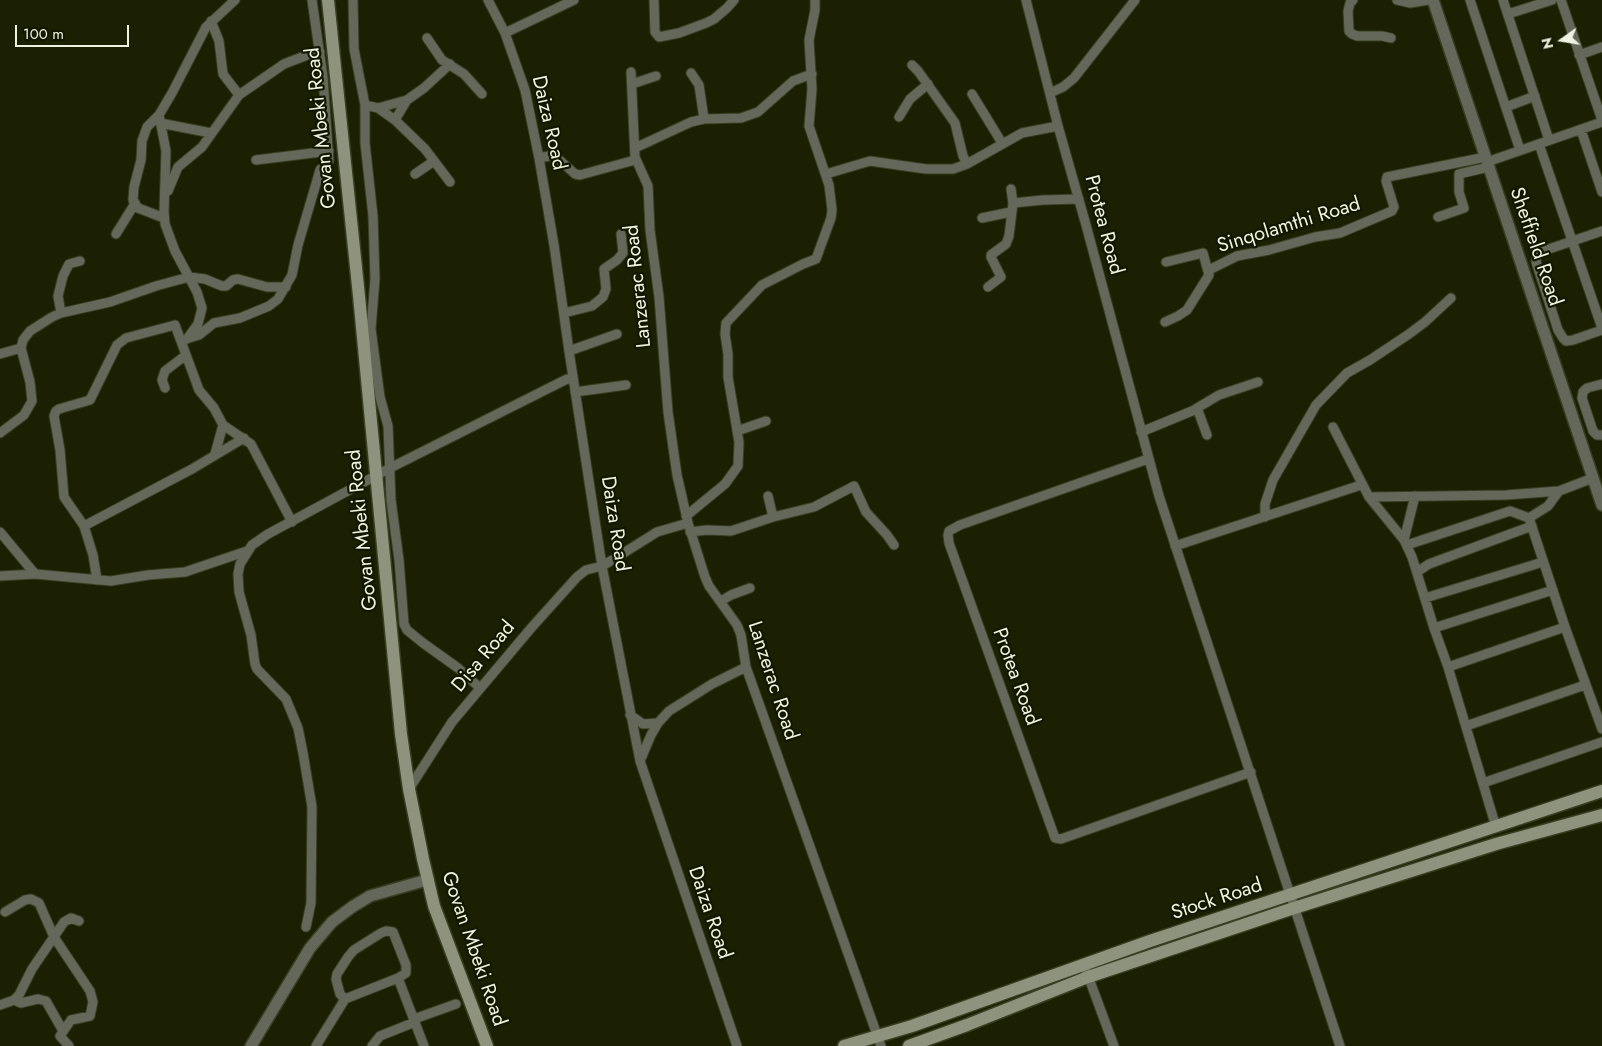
<!DOCTYPE html>
<style>
body{margin:0}
#map{position:relative;width:1602px;height:1046px;overflow:hidden;background:#1b2003;font-family:Jost,sans-serif}
canvas{display:block}
.north{position:absolute;left:1537px;top:15px;width:50px;height:50px;-webkit-text-stroke:4px #121700;paint-order:stroke;rotate:257deg;font-size:14px;font-weight:700;line-height:20px;text-align:center;color:#eef3e1}
.north::after{content:'';display:block;margin:auto;width:18px;height:22px;background:#eef3e1;clip-path:polygon(50% 0,100% 100%,50% 72%,0 100%)}
.scale{position:absolute;left:15px;top:25px;width:114px;height:22px;box-sizing:border-box;border:2px solid #eef3e1;border-top:0;padding-left:6px;font-size:15px;line-height:18px;white-space:nowrap;color:#eef3e1;-webkit-text-stroke:4px #121700;paint-order:stroke}
</style>
<div id="map">
<canvas width="1602" height="1046"></canvas>
<div class="north">N</div>
<div class="scale">100 m</div>
</div>
<script>
const context = document.querySelector('canvas').getContext('2d');
context.lineJoin = 'round';
function shape(rows) {
  const path = new Path2D();
  for (const r of rows) {
    path.moveTo(r[0], r[1]);
    for (let i = 2; i < r.length; i += 2) path.lineTo(r[i], r[i + 1]);
  }
  return path;
}
function stroke(path, color, width, dash) {
  context.strokeStyle = color;
  context.lineWidth = width;
  context.lineCap = dash ? 'butt' : 'round';
  context.setLineDash(dash || []);
  context.stroke(path);
}
function label(font, color, halo, rows, align = 'center') {
  context.font = font + ' Jost,sans-serif';
  context.lineWidth = 4.5;
  context.setLineDash([]);
  context.textBaseline = 'middle';
  context.strokeStyle = halo;
  context.fillStyle = color;
  for (const [text, x, y, turn = 0] of rows) {
    context.save();
    context.translate(x, y);
    context.rotate((+turn || 0) * Math.PI / 180);
    context.textAlign = isNaN(turn) ? turn : align;
    if (halo) context.strokeText(text, 0, 0);
    context.fillText(text, 0, 0);
    context.restore();
  }
}
const minor = shape([
 [353,0,354,49,365,105,365,143,373,216,375,279,371,329,380,397,388,426,391,500,399,560,404,624,407,630,423,643,458,668,480,688],
 [488,0,505,33,525,90,539,158,554,245,569,351,602,566,640,761,737,1046],
 [654,0,655,32,659,37,679,33,706,23,714,19,727,8,734,0],
 [1026,0,1058,126,1086,225,1159,496,1340,1046],
 [1353,0,1350,3,1348,11,1349,31,1352,34,1357,36,1382,36,1391,38],
 [1397,0,1410,3,1429,0],
 [1470,0,1520,150],
 [1503,0,1549,140],
 [1561,0,1602,120],
 [1508,14,1552,0],
 [211,21,219,41,223,74,239,95],
 [505,33,574,0],
 [427,38,442,60,464,74,482,94],
 [1579,55,1602,47],
 [912,65,918,71,955,123,963,156,967,164],
 [631,72,635,157,648,186,650,230,659,297,668,412,677,475,688,523,705,577,709,586,737,625,741,635,746,667,881,1046],
 [691,73,699,85,704,119],
 [632,84,656,76],
 [1050,93,1063,87,1074,78,1135,0],
 [972,94,1002,143],
 [365,105,378,108,395,120,425,149,450,182],
 [1506,107,1535,96],
 [378,108,407,100],
 [159,115,147,127,142,141,141,160,134,187,133,200,138,208,164,218],
 [899,117,910,99,928,84],
 [395,120,407,100,424,88,450,64],
 [160,123,211,133],
 [1581,130,1602,192],
 [1539,144,1602,328],
 [635,148,691,122,704,119,741,118,758,112,793,81,812,74],
 [539,158,554,155,575,174,580,175,635,160],
 [256,160,329,151],
 [1487,162,1602,122],
 [415,174,434,161],
 [826,174,870,161,926,169,953,169,967,164,1022,133,1058,126],
 [168,191,178,167,202,147,239,95,284,64,310,54,320,52],
 [1013,203,1043,200,1079,199],
 [1438,217,1464,208,1459,192,1459,174,1489,167],
 [982,218,1011,212],
 [1602,231,1543,251,1537,255,1536,262,1558,330,1563,338,1566,341,1573,340,1602,330],
 [116,234,134,205],
 [1209,270,1237,256,1269,250,1315,237,1340,233,1392,211,1394,207,1386,181,1387,177,1486,157],
 [988,287,1001,277,991,257,991,255,1006,244,1009,236,1013,203,1011,189],
 [61,313,58,296,63,276,69,264,80,261],
 [564,313,592,306,603,297,606,289,604,269,617,260,623,253,621,234],
 [1165,322,1178,316,1187,310,1209,275,1203,253,1166,262],
 [189,338,199,335,214,323,240,318,269,306,278,299,292,275,298,245,320,170,329,161,323,77,312,0],
 [187,339,198,324,202,308,197,292,175,251,165,224,164,211,166,151,159,115,172,93,206,27,235,0],
 [569,351,617,334],
 [0,354,21,348],
 [1602,384,1587,388,1583,392,1582,398,1593,431,1597,435,1602,435],
 [165,388,162,380,165,371,186,355],
 [575,392,626,385],
 [1197,408,1207,435],
 [1333,427,1369,497,1404,540,1412,557,1434,628,1448,667,1496,827],
 [737,431,766,421],
 [1141,432,1192,411,1219,395,1258,382],
 [0,433,24,415,32,401,30,382,21,348,23,340,30,331,52,317,61,313,110,302,156,286,189,277,205,279,222,286,226,286,233,280,238,279,267,287,286,287],
 [215,454,223,425],
 [1148,459,960,525,949,531,948,535,949,543,1055,838,1061,839,1251,772],
 [768,496,773,517],
 [1369,497,1506,495,1559,491,1593,478],
 [686,516,725,484,738,466,739,442,728,377,728,354,725,334,726,323,762,285,803,264,816,259,831,218,832,210,829,185,809,126,812,89,809,40,815,10,815,0],
 [1265,517,1265,504,1273,480,1316,405,1347,373,1370,360,1409,334,1425,322,1451,298],
 [1529,518,1548,506,1559,491],
 [84,526,192,469,244,438],
 [0,532,35,574],
 [690,532,707,530,731,531,773,517,814,507,854,486,866,512,887,535,894,545],
 [1404,540,1415,496],
 [1407,545,1510,511,1529,518,1565,627,1602,729],
 [1175,546,1361,485],
 [1417,572,1429,564,1532,526],
 [0,576,35,574,111,581,148,575,185,572,247,551],
 [97,580,93,555,84,526,64,497,60,450,54,416,56,411,59,409,90,400,117,345,126,338,175,325,199,390,214,408,223,425,251,444,292,522],
 [1425,598,1543,562],
 [721,601,731,595,750,588],
 [1434,628,1553,590],
 [1448,667,1565,627],
 [630,715,643,724,658,723],
 [1466,726,1585,685],
 [640,761,651,735,658,723,669,711,712,684,746,667],
 [1483,783,1602,742],
 [409,789,452,722,532,627,577,577,586,570,602,566,614,559,657,532,688,523],
 [5,912,25,900,31,899,39,903,54,937,90,991,93,1002,90,1016,71,1020,60,1036,69,1046],
 [306,927,311,903,312,807,303,753,298,728,286,699,257,669,255,664,251,635,239,592,238,574,240,564,252,545,268,534,390,468,565,380,573,377],
 [1084,965,1114,1046],
 [398,978,424,1046],
 [14,1000,21,1003,38,999,46,1001,63,1031],
 [0,1005,14,1000,19,995,32,969,64,922,71,918,79,921],
 [414,1019,456,1004],
 [316,1046,345,999,398,978,406,973,406,965,393,932,386,931,381,933,354,950,348,957,337,974,336,979,340,994,345,999],
 [372,1046,380,1036,415,1022]
]);
const tertiary = shape([
 [1433,0,1602,505],
 [251,1046,310,948,332,922,352,907,370,896,427,880]
]);
const secondary = shape([
 [328,0,359,296,401,734,409,789,423,859,434,906,487,1046],
 [844,1046,912,1026,1150,941,1602,791],
 [909,1046,967,1025,1088,977,1285,911,1496,844,1602,815]
]);
stroke(minor, '#393e22', 11);
stroke(tertiary, '#393e22', 14);
stroke(secondary, '#393e22', 15);
stroke(minor, '#64685a', 9);
stroke(tertiary, '#64685a', 11);
stroke(secondary, '#8d937c', 12);
label('20px', '#eef3e1', '#121700', [
 ["Daiza Road",548,123,77],
 ["Govan Mbeki Road",322,128,-96],
 ["Protea Road",1103,225,75],
 ["Sinqolamthi Road",1289,226,-17],
 ["Sheffield Road",1535,247,71],
 ["Lanzerac Road",639,286,-96],
 ["Daiza Road",614,524,81],
 ["Govan Mbeki Road",363,530,-96],
 ["Disa Road",484,657,-50],
 ["Protea Road",1015,677,70],
 ["Lanzerac Road",772,681,72],
 ["Stock Road",1217,900,-18],
 ["Daiza Road",709,913,71],
 ["Govan Mbeki Road",473,949,71]
]);
</script>
